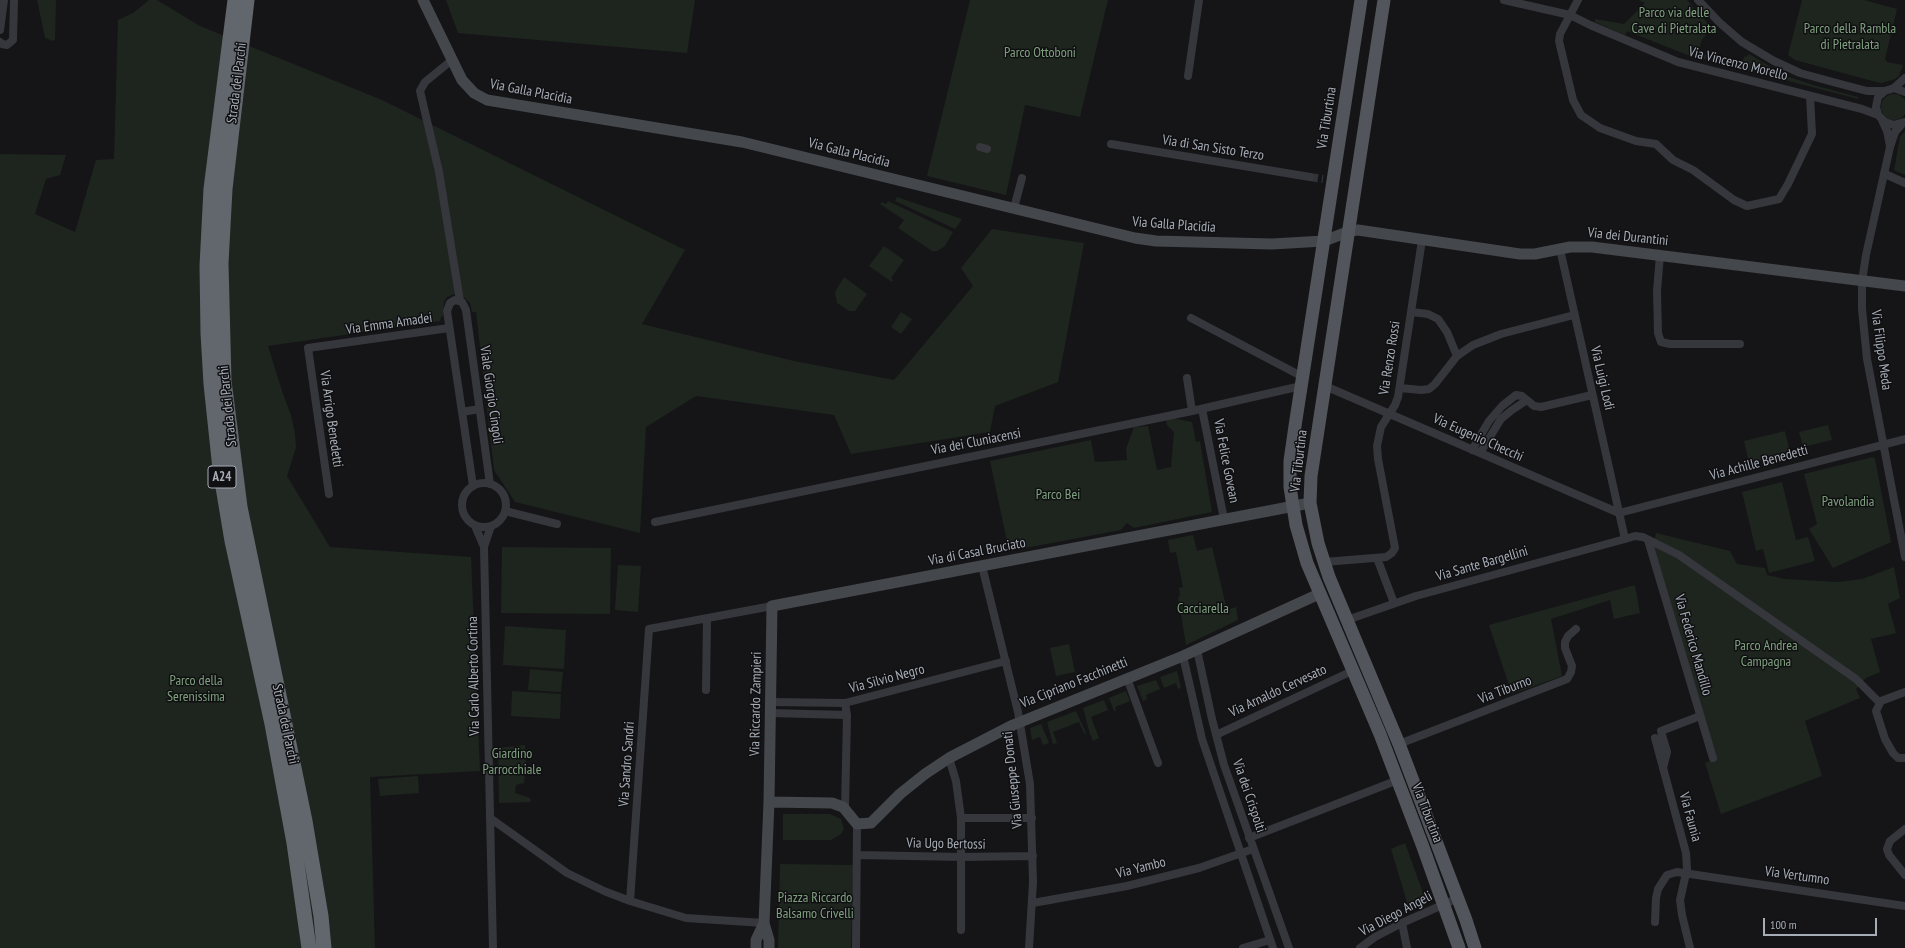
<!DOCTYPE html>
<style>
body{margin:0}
#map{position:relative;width:1905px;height:948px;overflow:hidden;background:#151517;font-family:"PT Sans Narrow",sans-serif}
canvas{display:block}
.scale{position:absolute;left:1763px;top:918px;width:114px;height:18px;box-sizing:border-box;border:2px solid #a7adb7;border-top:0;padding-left:5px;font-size:12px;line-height:14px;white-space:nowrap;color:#a7adb7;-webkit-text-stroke:3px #101012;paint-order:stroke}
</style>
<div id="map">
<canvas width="1905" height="948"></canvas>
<div class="scale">100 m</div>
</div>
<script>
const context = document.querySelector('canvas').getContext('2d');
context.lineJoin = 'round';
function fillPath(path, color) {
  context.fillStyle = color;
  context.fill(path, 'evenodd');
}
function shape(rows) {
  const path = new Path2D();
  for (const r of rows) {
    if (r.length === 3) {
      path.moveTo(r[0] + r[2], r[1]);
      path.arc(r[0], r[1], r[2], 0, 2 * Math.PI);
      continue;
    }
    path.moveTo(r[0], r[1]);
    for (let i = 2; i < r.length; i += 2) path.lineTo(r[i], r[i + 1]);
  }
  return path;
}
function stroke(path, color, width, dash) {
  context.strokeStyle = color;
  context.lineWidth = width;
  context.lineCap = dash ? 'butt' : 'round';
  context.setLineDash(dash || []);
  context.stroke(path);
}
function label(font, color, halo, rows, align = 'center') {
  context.font = font + ' "PT Sans Narrow",sans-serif';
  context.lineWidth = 3;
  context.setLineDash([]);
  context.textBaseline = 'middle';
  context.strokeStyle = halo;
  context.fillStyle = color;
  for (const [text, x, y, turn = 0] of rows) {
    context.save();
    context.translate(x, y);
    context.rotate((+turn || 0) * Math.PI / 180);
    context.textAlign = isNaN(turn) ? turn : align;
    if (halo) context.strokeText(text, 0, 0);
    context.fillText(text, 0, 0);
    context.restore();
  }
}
fillPath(shape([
 [37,0,56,0,55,40,53,41,45,38],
 [149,0,157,0,200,26,382,100,685,250,642,324,794,361,894,380,973,286,961,268,992,229,1084,243,1058,382,995,406,990,432,851,454,834,415,696,396,646,427,640,533,515,502,494,470,476,312,472,312,470,303,464,297,455,294,447,297,444,302,443,316,441,317,440,321,268,346,283,394,291,415,295,433,296,448,287,476,330,547,471,557,480,771,370,777,375,948,0,948,0,154,66,155,60,175,46,179,35,214,75,232,96,160,114,159,118,20,133,13],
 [446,0,695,0,687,53,458,33],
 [970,0,1108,0,1080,117,1025,105,1006,195,927,176],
 [1639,0,1687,0,1712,28,1701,41,1699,53,1740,64,1745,56,1746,57,1749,54,1786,76,1813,85,1858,97,1858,99,1685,54,1627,31,1625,35,1595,22,1595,19,1624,24,1645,3],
 [1802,0,1864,0,1897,9,1885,59,1887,62,1903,65,1899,76,1895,79,1882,83,1876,82,1795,60,1788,55],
 [1894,107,13],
 [1905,131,1905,175,1894,170,1900,137],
 [897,197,962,219,955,229,895,201],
 [888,201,953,232,945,246,937,251,932,251,898,228,904,220,880,204,882,202,886,204],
 [884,246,904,260,891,278,893,280,892,282,869,266],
 [844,277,867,294,855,311,849,311,837,303,835,292],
 [901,312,912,319,901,334,891,327],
 [1173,418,1192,422,1196,442,1200,441,1212,512,1134,528,1127,523,1121,530,1009,551,990,461,1091,440,1095,462,1127,460,1126,449,1134,427,1148,426,1157,470,1171,467,1174,432,1167,425,1166,419],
 [1828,425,1832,440,1803,447,1799,432],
 [1785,431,1790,453,1749,463,1744,441],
 [1873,457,1875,459,1891,542,1833,568,1809,529,1817,524,1804,474],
 [1782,482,1796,540,1808,537,1815,561,1769,573,1763,549,1756,551,1742,492],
 [1656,533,1730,551,1737,564,1765,568,1767,575,1785,579,1838,582,1862,579,1894,567,1900,598,1888,604,1896,633,1871,639,1880,672,1866,678,1856,689,1860,698,1805,721,1822,776,1721,814,1705,763,1717,758,1653,547],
 [1193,535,1197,551,1212,547,1227,610,1236,607,1238,620,1186,645,1178,597,1180,596,1179,588,1183,587,1176,552,1170,553,1168,540],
 [502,547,611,548,610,614,501,613],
 [618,565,641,566,638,612,615,610],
 [1635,585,1640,613,1614,619,1610,600,1551,619,1562,676,1512,694,1489,625],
 [505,626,566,630,564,669,503,665],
 [1069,644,1075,672,1056,676,1050,648],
 [530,669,563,672,561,692,528,690],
 [1177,671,1181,688,1178,689,1176,683,1164,688,1160,677],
 [1156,680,1160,689,1146,695,1147,699,1143,701,1137,686],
 [512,691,561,694,560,719,511,716],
 [1126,691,1130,701,1115,707,1116,711,1114,711,1109,698],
 [1104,700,1108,710,1091,717,1099,738,1093,741,1090,734,1083,708],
 [1076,711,1087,735,1084,733,1079,722,1053,732,1057,743,1053,744,1047,722],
 [1041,724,1049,743,1043,745,1040,737,1032,740,1030,728],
 [525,745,526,762,524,783,516,785,515,793,530,798,531,802,499,803,498,748],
 [418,776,419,793,380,796,378,779],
 [783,814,830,814,841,819,844,829,841,834,831,840,783,840],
 [1405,843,1426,901,1409,909,1391,849],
 [780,864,853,865,851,948,778,948]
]), '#1d251e');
stroke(shape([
 [1310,177,1323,179]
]), '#323337', 8, [8, 4]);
stroke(shape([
 [1504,0,1570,15,1590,25,1678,62,1862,109,1878,115],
 [1578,0,1560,34,1559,41,1573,100,1581,115,1600,128,1636,141,1656,144,1673,160,1693,170,1734,200,1747,206,1779,199,1788,184,1812,134,1810,96],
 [1698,0,1720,23,1742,42,1774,61,1800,73,1833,82,1867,91,1885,91],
 [0,30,4,0],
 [0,42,2,44,7,45,13,40,14,0],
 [452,60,425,82,420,91,439,172,460,301],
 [1188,76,1199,0],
 [1894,88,1905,78],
 [1882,120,1887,131,1890,146],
 [1904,122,1894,125,1885,122,1878,115,1876,107,1878,97,1885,91,1894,88,1905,92],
 [1903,123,1895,132,1890,147,1866,255,1862,281,1862,309,1867,359,1905,557],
 [1111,144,1310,177],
 [980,147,987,149],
 [1885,174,1905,183],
 [1014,208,1022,178],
 [1560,249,1625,539,1635,536,1643,537,1679,555,1856,679,1879,702],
 [1660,255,1657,291,1658,333,1661,342,1670,344,1740,344],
 [1411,312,1428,314,1438,319,1447,332,1457,356],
 [1191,318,1303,377],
 [1187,378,1192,411],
 [1325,386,1619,513],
 [1400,388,1421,390,1429,389,1435,384,1457,356,1473,345,1501,334,1574,315],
 [1202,409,1224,519],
 [462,412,479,409],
 [1472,450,1489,421,1502,406,1516,395,1522,396,1527,400],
 [1480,453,1501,419,1512,410,1527,400,1534,406,1541,407,1592,395],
 [484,505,22],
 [473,486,447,311,450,303,455,300,462,302,466,310,490,484],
 [329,494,308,348,449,328],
 [505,511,557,524],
 [1619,513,1905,439],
 [655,522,1192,411,1301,386],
 [475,526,484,547,493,948],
 [1648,540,1713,758],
 [484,547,491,526],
 [1377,558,1394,603],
 [1324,562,1386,557,1392,553,1395,548,1378,459,1377,446,1381,427,1395,405,1398,397,1422,240],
 [982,566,1018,712,1030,784,1033,882,1029,948],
 [1347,620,1416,596,1625,539],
 [1197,650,1212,719,1224,765,1289,948],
 [1183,656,1202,739,1273,948],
 [1127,678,1158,763],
 [706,690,707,619],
 [1905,692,1881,701,1876,711,1885,739,1893,753,1898,758,1905,758],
 [771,702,845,703,1006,661],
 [845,703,847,715,845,809],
 [770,713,847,715],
 [1216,735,1352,671],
 [1655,738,1686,853,1687,869,1680,900,1682,915,1690,948],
 [1399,744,1567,679,1571,672,1572,666,1565,648,1565,642,1568,636,1576,629],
 [949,758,956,781,961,818,961,930],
 [1663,768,1667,752,1661,731,1700,716],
 [490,818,567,873,604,891,630,901,686,918,764,923],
 [961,818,1032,818],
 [1905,829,1890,841,1887,849,1889,855,1905,875],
 [1249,838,1398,780],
 [858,855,962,857,1033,856],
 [630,901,649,629,772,606],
 [1033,903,1127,886,1199,868,1253,849],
 [1655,922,1656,898,1658,889,1667,875,1677,872,1905,906],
 [1402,923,1407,948],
 [856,948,857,824],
 [1243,948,1270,940],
 [1360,948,1375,937,1402,923,1458,898]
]), '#36373c', 8);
stroke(shape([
 [423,0,462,80,474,93,487,100,742,142,1135,238,1156,241,1272,244,1324,241,1350,231,1358,230,1520,254,1535,254,1570,247,1592,247,1905,286],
 [769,802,832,803,843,807,857,824,871,823,900,794,925,774,949,758,1013,725,1183,656,1319,594],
 [756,948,756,940,764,923],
 [769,948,769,940,764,923,769,802,772,606,1310,503]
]), '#44474c', 11);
stroke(shape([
 [1361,0,1295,426,1290,461,1290,487,1296,525,1307,563,1380,734,1423,847,1459,948],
 [1384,0,1311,476,1310,503,1318,543,1329,577,1399,744,1466,920,1475,948]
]), '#52555b', 13);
stroke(shape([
 [235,0,211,189,207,266,208,333,211,384,220,469,232,541,272,724,294,843,309,948],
 [247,0,225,189,221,263,224,381,240,507,305,821,321,916,324,948]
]), '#62666d', 15);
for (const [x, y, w] of [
 [222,477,28]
]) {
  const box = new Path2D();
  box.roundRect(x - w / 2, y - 11, w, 22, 3);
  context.fillStyle = '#101012';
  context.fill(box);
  stroke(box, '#a7adb7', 1);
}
label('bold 13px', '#a7adb7', null, [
 ["A24",222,477]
]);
label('14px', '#7fa17f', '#101012', [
 ["Parco via delle",1674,13],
 ["Cave di Pietralata",1674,29],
 ["Parco della Rambla",1850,29],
 ["di Pietralata",1850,45],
 ["Parco Ottoboni",1040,53],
 ["Parco Bei",1058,495],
 ["Pavolandia",1848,502],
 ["Cacciarella",1203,609],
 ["Parco Andrea",1766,646],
 ["Campagna",1766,662],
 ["Parco della",196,681],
 ["Serenissima",196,697],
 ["Giardino",512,754],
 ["Parrocchiale",512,770],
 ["Piazza Riccardo",815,898],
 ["Balsamo Crivelli",815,914]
]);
label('14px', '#a7adb7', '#101012', [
 ["Via Vincenzo Morello",1738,64,14],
 ["Strada dei Parchi",237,83,-83],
 ["Via Galla Placidia",531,92,11],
 ["Via Tiburtina",1327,118,-81],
 ["Via di San Sisto Terzo",1213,148,9],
 ["Via Galla Placidia",849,153,14],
 ["Via Galla Placidia",1174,225,4],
 ["Via dei Durantini",1628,237,6],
 ["Via Emma Amadei",389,324,-8],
 ["Via Filippo Meda",1881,350,82],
 ["Via Renzo Rossi",1390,358,-81],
 ["Via Luigi Lodi",1602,378,77],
 ["Viale Giorgio Cingoli",491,395,82],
 ["Strada dei Parchi",228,406,-96],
 ["Via Arrigo Benedetti",331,419,82],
 ["Via Eugenio Checchi",1478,438,24],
 ["Via dei Cluniacensi",976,442,-11],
 ["Via Felice Govean",1226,461,79],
 ["Via Tiburtina",1299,461,-83],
 ["Via Achille Benedetti",1759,463,-15],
 ["Via di Casal Bruciato",977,552,-11],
 ["Via Sante Bargellini",1482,564,-16],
 ["Via Federico Mandillo",1693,645,74],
 ["Via Carlo Alberto Cortina",474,676,-91],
 ["Via Silvio Negro",887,679,-15],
 ["Via Cipriano Facchinetti",1074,683,-22],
 ["Via Tiburno",1505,690,-21],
 ["Via Arnaldo Cervesato",1278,691,-25],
 ["Via Riccardo Zampieri",756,704,-89],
 ["Strada dei Parchi",285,724,78],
 ["Via Sandro Sandri",627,764,-86],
 ["Via Giuseppe Donati",1013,780,-96],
 ["Via dei Crispolti",1249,796,71],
 ["Via Tiburtina",1427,813,69],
 ["Via Faunia",1690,817,75],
 ["Via Ugo Bertossi",946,844,1],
 ["Via Yambo",1141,868,-14],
 ["Via Vertumno",1797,876,8],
 ["Via Diego Angeli",1396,914,-28]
]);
</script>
